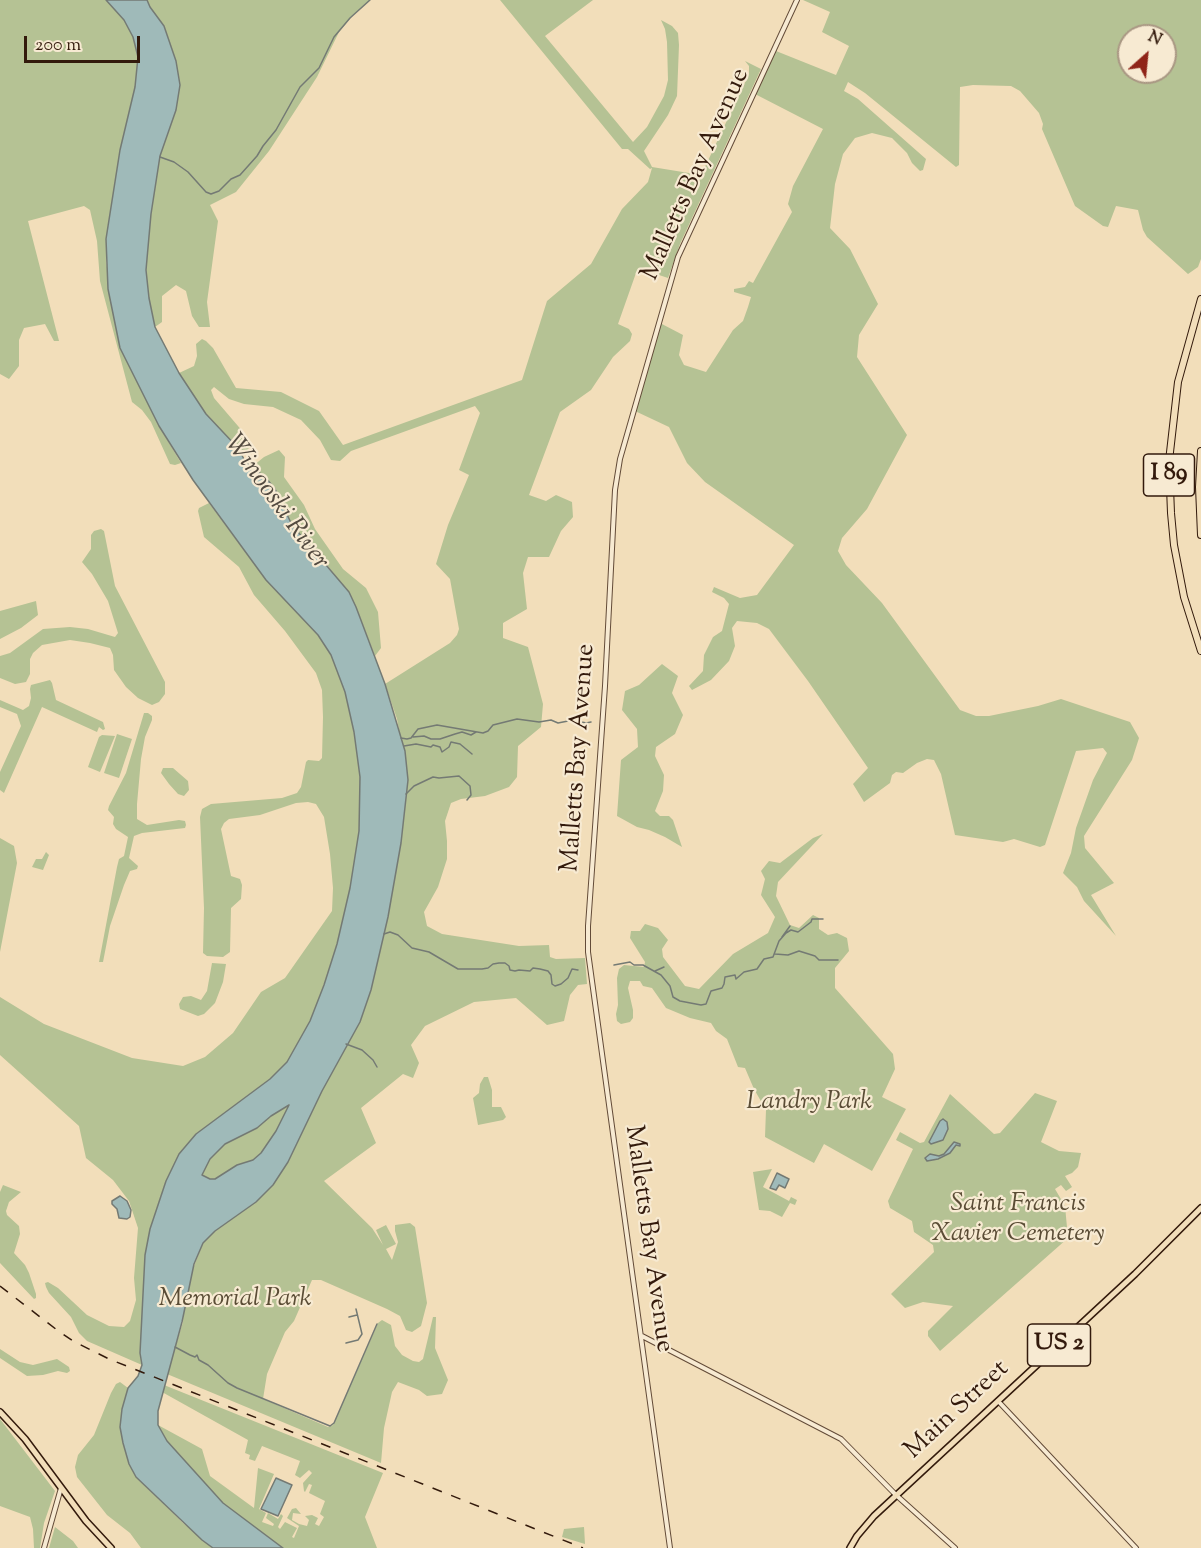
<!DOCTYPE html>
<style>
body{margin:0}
#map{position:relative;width:1201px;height:1548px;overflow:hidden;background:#f2deba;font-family:"Sorts Mill Goudy",serif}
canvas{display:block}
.north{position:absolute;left:1117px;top:24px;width:60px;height:60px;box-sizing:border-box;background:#f7ead2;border:2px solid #a99783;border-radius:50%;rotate:27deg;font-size:16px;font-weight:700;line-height:24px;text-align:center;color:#331a0c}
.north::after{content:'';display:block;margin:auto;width:21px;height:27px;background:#8f2418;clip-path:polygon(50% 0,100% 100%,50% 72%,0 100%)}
.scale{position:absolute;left:24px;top:36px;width:116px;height:27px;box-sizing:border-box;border:3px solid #331a0c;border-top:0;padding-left:8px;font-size:18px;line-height:21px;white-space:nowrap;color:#331a0c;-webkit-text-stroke:4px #f7ead2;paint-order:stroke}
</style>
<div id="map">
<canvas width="1201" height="1548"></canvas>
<div class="north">N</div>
<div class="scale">200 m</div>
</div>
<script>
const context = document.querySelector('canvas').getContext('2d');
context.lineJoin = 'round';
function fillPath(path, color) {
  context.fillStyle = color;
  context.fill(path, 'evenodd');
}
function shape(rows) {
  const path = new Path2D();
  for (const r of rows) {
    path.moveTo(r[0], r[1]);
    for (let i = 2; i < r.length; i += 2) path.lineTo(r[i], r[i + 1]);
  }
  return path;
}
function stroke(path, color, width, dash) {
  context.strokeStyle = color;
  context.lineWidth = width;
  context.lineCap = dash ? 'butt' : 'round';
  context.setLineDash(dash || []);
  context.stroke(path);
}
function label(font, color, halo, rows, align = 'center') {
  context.font = font + ' "Sorts Mill Goudy",serif';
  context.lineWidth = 4.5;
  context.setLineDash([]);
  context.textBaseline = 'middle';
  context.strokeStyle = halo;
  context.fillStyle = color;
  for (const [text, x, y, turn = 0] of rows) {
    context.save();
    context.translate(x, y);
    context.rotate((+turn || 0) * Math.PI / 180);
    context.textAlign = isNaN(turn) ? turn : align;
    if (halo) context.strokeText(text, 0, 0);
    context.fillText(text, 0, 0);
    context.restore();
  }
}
fillPath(shape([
 [0,0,106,0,124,20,133,37,138,57,135,87,120,150,106,239,106,261,120,348,159,426,181,463,175,465,170,464,151,422,142,410,132,402,100,281,97,241,90,210,84,206,28,221,59,341,54,341,45,324,24,328,19,340,19,366,9,379,0,374],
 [147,0,370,0,354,14,339,32,317,77,269,151,236,192,210,205,218,221,207,302,210,327,199,327,192,316,186,291,176,285,162,296,162,322,155,327,149,298,146,270,151,214,160,156,176,110,176,61,164,26,150,7],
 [500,0,593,0,545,36,633,142,647,127,664,96,668,80,667,42,665,29,661,20,672,26,678,33,679,45,677,96,668,115,644,151,652,167,695,174,704,169,749,74,749,66,745,61,761,69,680,244,668,278,644,270,636,273,618,324,629,329,632,334,630,341,613,357,591,390,560,412,529,495,546,501,556,495,572,502,573,517,561,531,549,557,528,557,523,573,527,609,503,623,503,638,528,647,543,704,541,727,518,746,517,777,509,787,485,796,461,799,451,803,445,821,447,841,447,859,438,887,424,912,427,926,442,934,519,946,549,945,550,957,556,959,585,958,587,984,578,985,570,995,564,1021,547,1025,516,998,474,1002,425,1026,411,1045,419,1063,413,1078,403,1074,361,1108,376,1143,324,1181,372,1228,383,1245,376,1230,386,1225,396,1244,386,1249,392,1260,398,1242,395,1231,395,1225,410,1223,415,1227,427,1303,421,1326,412,1332,406,1330,400,1316,387,1309,321,1280,312,1280,294,1321,285,1332,267,1374,263,1399,328,1427,333,1425,378,1323,382,1320,391,1325,395,1346,402,1355,413,1361,419,1362,423,1359,433,1317,436,1317,435,1348,448,1380,442,1394,427,1396,419,1390,398,1382,392,1392,384,1428,381,1463,167,1374,183,1322,184,1292,203,1243,215,1231,256,1202,273,1185,288,1162,322,1091,360,1022,371,990,388,917,401,843,408,780,397,719,385,684,450,643,457,635,459,629,450,579,436,564,448,525,469,475,459,470,480,413,475,406,351,451,340,461,331,460,320,440,301,420,273,407,244,404,229,399,214,387,211,390,214,398,244,433,251,445,242,457,238,448,206,414,179,373,194,366,197,356,196,344,202,339,206,341,213,348,236,388,281,392,319,411,343,445,522,380,547,301,591,264,622,209,648,182,652,168,650,169,628,149,622,149],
 [803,0,1201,0,1201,259,1198,267,1188,274,1147,237,1143,230,1138,210,1116,206,1108,227,1103,226,1075,206,1042,129,1043,124,1039,113,1020,91,1011,86,973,85,960,87,959,165,956,167,865,93,848,82,844,91,858,99,926,159,923,170,920,171,912,163,907,153,892,138,872,133,855,138,843,154,835,184,830,228,850,249,878,304,859,335,857,357,907,435,867,509,842,538,838,551,846,565,882,603,960,710,976,716,989,716,1038,706,1061,699,1130,722,1139,738,1132,760,1084,836,1085,848,1114,883,1091,895,1116,936,1084,901,1077,887,1063,873,1071,853,1076,828,1093,780,1107,753,1103,748,1076,751,1045,845,1040,847,1014,839,1003,842,955,835,941,774,934,760,927,759,917,763,903,773,896,772,892,775,890,783,864,802,853,784,868,768,808,681,769,629,757,623,737,621,732,628,735,646,729,661,711,680,692,690,689,686,703,671,704,655,713,637,722,631,729,604,724,598,712,592,714,587,740,598,757,595,794,545,705,482,687,463,669,427,635,411,660,323,683,335,679,355,684,365,706,372,733,330,743,321,748,307,751,297,734,292,734,289,745,287,749,281,753,283,792,212,788,204,793,186,823,129,755,94,776,51,836,75,849,46,822,32,830,12],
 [1129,36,1165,36,1165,72,1129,72],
 [279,450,285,457,284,477,304,505,315,529,343,569,366,588,378,612,381,648,375,656,356,607,349,592,316,552,299,535,253,466,264,457],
 [209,503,266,580,318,635,331,655,345,692,354,732,360,777,359,831,350,888,337,944,324,985,310,1021,287,1062,270,1079,196,1134,179,1154,166,1181,150,1229,140,1353,142,1365,87,1341,79,1333,71,1317,49,1293,46,1287,45,1283,48,1282,58,1288,87,1315,109,1326,124,1327,130,1321,136,1300,134,1278,138,1228,129,1201,113,1180,86,1158,79,1126,0,1055,0,997,44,1024,132,1058,183,1066,205,1057,233,1033,261,992,285,978,332,911,333,888,330,854,324,817,316,804,308,802,296,803,260,815,229,819,224,823,221,829,231,876,240,879,242,885,241,899,231,908,230,952,223,957,207,956,203,953,204,908,200,817,202,809,211,804,282,798,297,793,301,787,306,762,308,760,319,761,322,758,323,717,322,690,316,673,285,631,254,595,239,567,204,537,198,511,199,508],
 [101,529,104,531,115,586,165,682,165,694,159,702,152,705,138,698,126,687,114,670,113,655,110,648,90,643,70,640,42,645,33,653,30,659,30,674,26,682,15,684,0,678,0,656,10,653,43,629,70,627,88,629,115,637,118,633,108,601,92,574,82,562,91,549,91,535,94,531],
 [36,601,38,615,21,628,0,639,0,611],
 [662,664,678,676,672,693,683,715,675,734,656,747,655,756,664,775,663,791,655,811,660,816,669,816,673,820,682,847,665,837,649,830,637,827,617,816,621,760,638,747,637,729,622,710,625,691,639,685],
 [50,680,52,683,56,700,103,722,105,729,103,730,99,727,97,732,42,707,4,793,0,790,0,772,21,726,17,714,0,707,0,700,23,710,29,706,31,698,30,689,31,685],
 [144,713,148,713,152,716,152,720,145,737,141,759,137,804,137,819,147,825,179,820,185,821,186,825,185,828,142,833,134,836,129,858,138,866,137,869,130,871,124,885,110,926,103,962,99,962,117,867,119,859,124,856,128,837,116,829,113,824,114,817,108,810,109,806,126,773],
 [117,734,132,739,119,778,104,773],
 [102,735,115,736,100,772,88,767,99,737],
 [163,768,173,768,188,781,189,790,184,796,178,794,169,784,161,773],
 [823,834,778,882,776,896,790,925,799,928,813,915,819,918,819,929,828,935,837,933,847,938,849,951,835,968,835,988,893,1054,895,1069,882,1097,906,1109,872,1171,824,1144,814,1163,765,1137,766,1110,754,1089,745,1068,738,1067,727,1039,716,1031,711,1023,690,1018,666,1008,652,988,643,986,640,981,630,981,628,988,633,1010,633,1018,630,1022,621,1024,617,1021,616,1014,618,1005,617,978,619,969,624,965,644,967,645,962,630,938,631,931,640,931,645,924,658,928,668,940,662,949,663,957,685,986,699,989,733,954,768,933,775,917,761,895,765,879,761,871,769,861,780,863,813,838],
 [0,838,14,846,17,863,0,952],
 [46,852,49,855,43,870,32,867,36,859,42,859],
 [212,963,226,964,223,982,215,1003,204,1014,198,1016,180,1009,179,1004,183,997,191,996,201,1000,207,991],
 [484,1077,488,1077,492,1090,492,1107,501,1107,506,1117,503,1120,478,1125,473,1098,479,1093,480,1084],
 [1035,1093,1057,1101,1041,1142,1059,1151,1081,1153,1078,1167,1072,1173,1065,1176,1072,1187,1066,1191,1061,1185,1055,1189,1065,1206,1068,1238,940,1351,928,1336,928,1331,953,1306,923,1302,905,1308,891,1294,934,1252,933,1245,914,1232,912,1221,890,1208,888,1201,913,1149,896,1140,900,1132,920,1143,924,1142,950,1094,994,1134,1000,1133],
 [290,1105,276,1131,261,1153,253,1160,237,1165,215,1179,210,1179,201,1175,210,1159,225,1144,257,1128,271,1116],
 [772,1169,763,1187,789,1201,791,1197,797,1200,795,1205,790,1203,782,1217,770,1211,759,1210,753,1172],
 [3,1185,21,1192,9,1202,6,1211,7,1215,19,1226,20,1234,14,1253,25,1265,29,1273,36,1294,36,1298,34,1299,0,1263,0,1192],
 [0,1349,20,1362,33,1365,57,1359,69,1367,70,1371,67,1373,58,1371,43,1375,27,1376,0,1358],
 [120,1382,128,1388,122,1409,123,1443,129,1464,136,1477,183,1523,213,1548,141,1548,130,1533,107,1515,77,1477,75,1467,78,1455,94,1435,111,1393,116,1384],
 [164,1385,383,1473,365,1517,377,1548,283,1548,237,1515,223,1503,167,1441,158,1425,202,1449,210,1476,254,1508,258,1468,274,1474,259,1509,266,1513,262,1522,273,1526,274,1524,266,1518,268,1513,278,1519,281,1514,283,1516,278,1527,280,1529,285,1522,297,1528,292,1537,294,1538,299,1526,287,1518,292,1509,296,1508,301,1514,293,1513,292,1520,299,1524,307,1526,309,1520,305,1516,312,1515,318,1518,315,1524,319,1526,324,1517,320,1514,325,1501,309,1493,312,1485,309,1484,305,1492,304,1491,303,1483,312,1473,309,1470,300,1478,295,1475,300,1461,262,1446,255,1461,249,1459,250,1455,245,1453,248,1440,162,1392],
 [0,1419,55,1491,44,1523,40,1548,34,1548,33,1529,30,1517,0,1506],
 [55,1527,73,1541,78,1548,49,1548],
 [584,1527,585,1544,562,1537,564,1529]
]), '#b5c294');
const water = shape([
 [106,0,147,0,150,7,164,26,176,61,180,85,176,110,160,156,151,214,146,270,149,298,155,327,179,373,206,414,238,448,245,461,266,478,275,489,292,525,349,592,356,607,385,684,405,751,408,780,401,843,388,917,371,990,360,1022,322,1091,288,1162,273,1185,256,1202,215,1231,203,1243,194,1264,182,1322,158,1411,158,1425,167,1441,223,1503,283,1548,213,1548,202,1540,136,1477,129,1464,123,1443,120,1427,122,1409,128,1388,138,1376,142,1365,140,1353,145,1255,150,1229,166,1181,179,1154,196,1134,270,1079,287,1062,310,1021,324,985,337,944,350,888,359,831,360,777,354,732,345,692,331,655,318,635,266,580,193,480,159,426,120,348,108,289,106,239,120,150,135,87,138,57,133,37,124,20,106,0],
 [289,1105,276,1131,261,1153,253,1160,237,1165,215,1179,210,1179,202,1175,210,1159,225,1144,257,1128,271,1116,289,1105],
 [943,1119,947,1122,948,1129,943,1140,931,1144,929,1142,940,1121,943,1119],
 [954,1142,960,1144,960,1146,956,1145,950,1153,938,1159,927,1161,925,1158,930,1154,939,1156,944,1154,954,1142],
 [777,1173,789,1179,785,1188,779,1185,776,1190,770,1188,777,1173],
 [120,1196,127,1201,131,1210,130,1217,127,1219,119,1218,117,1209,112,1204,112,1201,120,1196],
 [276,1478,292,1485,278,1516,261,1509,276,1478]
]);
fillPath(water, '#9fbab9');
stroke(water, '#747a74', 1.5);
stroke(shape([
 [160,157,174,162,188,172,206,192,211,194,219,191,231,179,240,175,257,156,263,146,276,130,300,87,319,68,334,37,350,18,370,0],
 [413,737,424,736,431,739,440,739,455,734,462,732,471,735,476,732],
 [401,738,407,739,411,738,418,729,437,725,483,733,488,731,493,725,517,719,539,722,551,720,558,723,573,720,586,723,591,722],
 [404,746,416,744,431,747,433,745,440,747,442,752,449,747,451,742,460,744,472,754],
 [406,794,414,786,433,777,439,778,459,776,470,786,471,795,467,800],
 [384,934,390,932,398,935,412,948,429,952,458,969,482,969,488,968,493,964,499,963,505,963,509,966,510,970,515,971,519,970,530,971,533,968,540,969,548,971,551,975,552,984,555,986,561,984,568,978,572,969,578,970],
 [782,937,790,926],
 [775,954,788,955,799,951,815,956,819,960,838,960],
 [614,965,630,962,634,965,643,965,661,975,670,986,673,997,680,1001,701,1005,706,1004,711,991,722,988,724,984,725,977,735,975,736,979,744,972,757,969,764,959,773,957,779,941,786,933,791,930,798,932,811,922,812,919,823,919],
 [655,971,664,967],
 [346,1044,362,1050,373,1060,377,1067],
 [349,1317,357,1315],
 [346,1343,358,1340,362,1334,356,1309],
 [175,1347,190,1355,195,1357,197,1355,199,1360,208,1365,228,1383,237,1388,330,1426,334,1423,377,1324]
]), '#747a74', 1.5);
const minor = shape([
 [642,1336,841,1439,896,1495,955,1548],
 [998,1401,1136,1548],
 [44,1548,61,1488],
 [670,1548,588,952,588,926,605,686,615,490,620,459,678,257,797,0]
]);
const major = shape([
 [0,1412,25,1439,86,1521,111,1548],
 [850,1548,857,1536,874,1516,1135,1274,1201,1208]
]);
const highway = shape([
 [1201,299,1178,382,1169,461,1171,513,1174,545,1184,597,1201,651],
 [1201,451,1199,487,1201,535]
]);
stroke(minor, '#634b38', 6);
stroke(major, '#331a0c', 8);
stroke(highway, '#331a0c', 8);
stroke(minor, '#f7ead2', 4);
stroke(major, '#f2deba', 5);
stroke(highway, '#f2deba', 6);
stroke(shape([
 [0,1286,57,1330,73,1341,109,1359,583,1548]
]), '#331a0c', 1.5, [10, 10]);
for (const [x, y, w] of [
 [1169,475,51],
 [1059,1345,63]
]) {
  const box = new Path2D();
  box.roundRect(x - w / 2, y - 21, w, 42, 4.5);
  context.fillStyle = '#f7ead2';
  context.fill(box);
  stroke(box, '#331a0c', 1.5);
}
label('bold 24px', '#331a0c', null, [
 ["I 89",1169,475],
 ["US 2",1059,1345]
]);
label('26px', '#331a0c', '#f7ead2', [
 ["Malletts Bay Avenue",697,175,-66],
 ["Malletts Bay Avenue",580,758,-86],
 ["Malletts Bay Avenue",647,1239,82],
 ["Main Street",958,1411,-43]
]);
label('italic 26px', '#5a4c35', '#f7ead2', [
 ["Landry Park",809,1104],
 ["Saint Francis",1018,1206],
 ["Xavier Cemetery",1018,1236],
 ["Memorial Park",235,1301]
]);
label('italic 27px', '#534a40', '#f7ead2', [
 ["Winooski River",275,503,54]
]);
</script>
